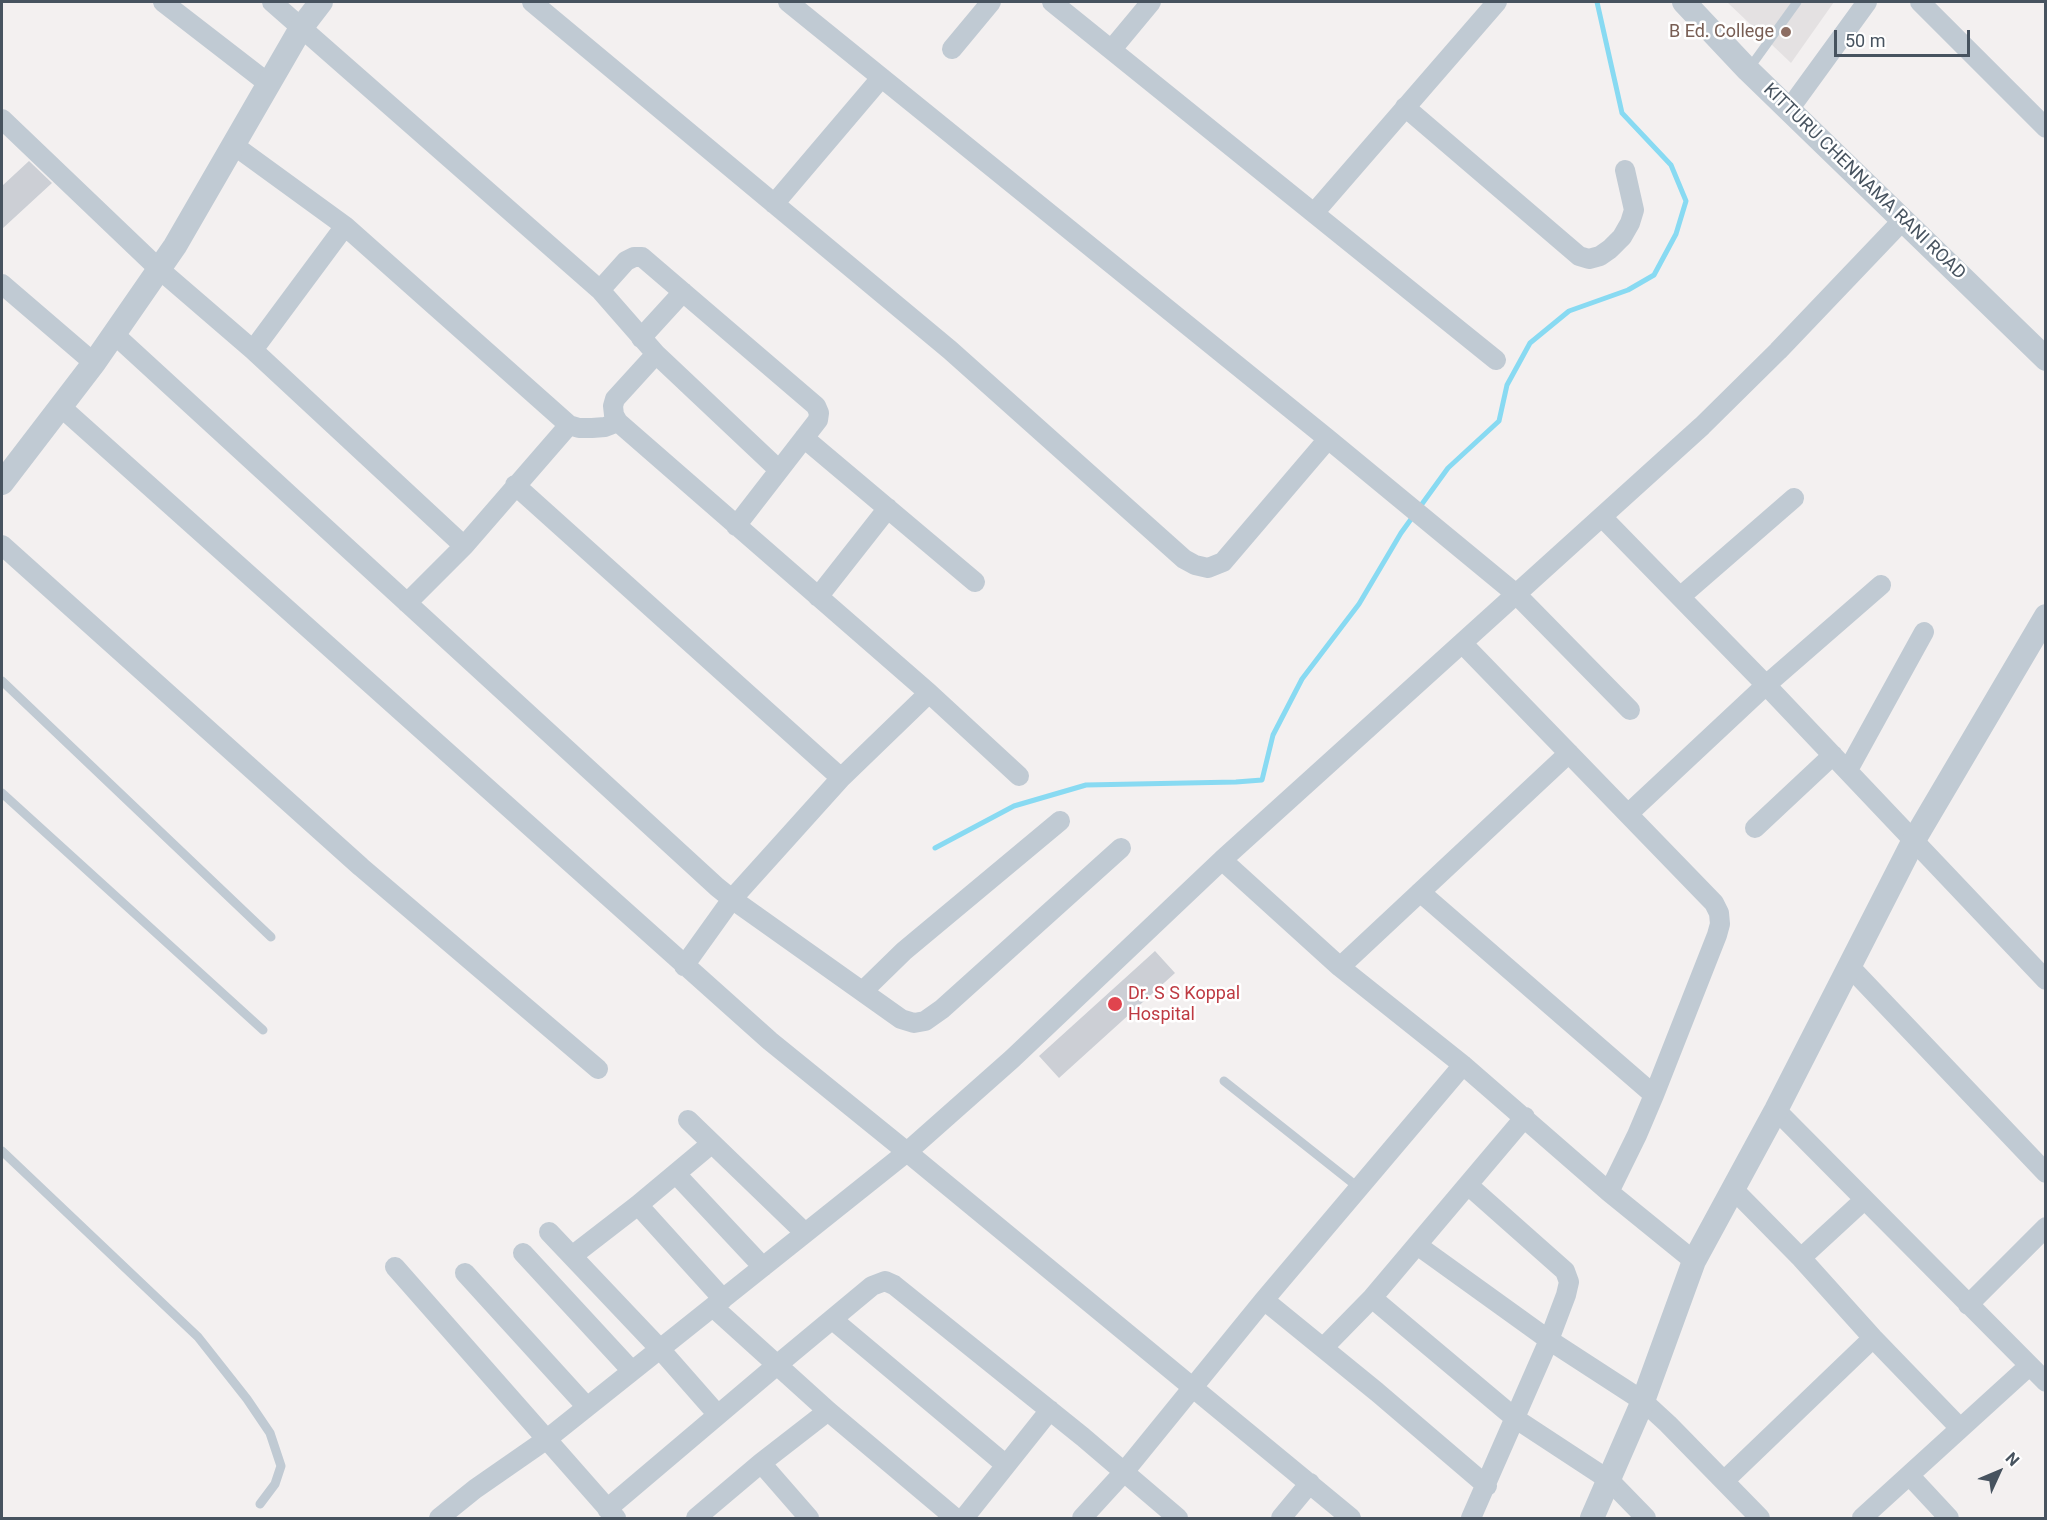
<!DOCTYPE html>
<style>
body{margin:0}
#map{position:relative;width:2047px;height:1520px;overflow:hidden;background:#f3f0f0;font-family:Roboto,sans-serif}
canvas{display:block}
.frame{position:absolute;inset:0;border:3px solid #47535f;pointer-events:none}
.north{position:absolute;left:1969px;top:1442px;width:60px;height:60px;-webkit-text-stroke:4px #fff;paint-order:stroke;rotate:46deg;font-size:16px;font-weight:700;line-height:24px;text-align:center;color:#47535f}
.north::after{content:'';display:block;margin:auto;width:21px;height:27px;background:#47535f;clip-path:polygon(50% 0,100% 100%,50% 72%,0 100%)}
.scale{position:absolute;left:1834px;top:30px;width:136px;height:27px;box-sizing:border-box;border:3px solid #47535f;border-top:0;padding-left:8px;font-size:18px;line-height:21px;white-space:nowrap;color:#47535f;-webkit-text-stroke:4px #fff;paint-order:stroke}
</style>
<div id="map">
<canvas width="2047" height="1520"></canvas>
<div class="frame"></div>
<div class="north">N</div>
<div class="scale">50 m</div>
</div>
<script>
const context = document.querySelector('canvas').getContext('2d');
context.lineJoin = 'round';
function fillPath(path, color) {
  context.fillStyle = color;
  context.fill(path, 'evenodd');
}
function shape(rows) {
  const path = new Path2D();
  for (const r of rows) {
    path.moveTo(r[0], r[1]);
    for (let i = 2; i < r.length; i += 2) path.lineTo(r[i], r[i + 1]);
  }
  return path;
}
function stroke(path, color, width, dash) {
  context.strokeStyle = color;
  context.lineWidth = width;
  context.lineCap = dash ? 'butt' : 'round';
  context.setLineDash(dash || []);
  context.stroke(path);
}
function label(font, color, halo, rows, align = 'center') {
  context.font = font + ' Roboto,sans-serif';
  context.lineWidth = 5;
  context.setLineDash([]);
  context.textBaseline = 'middle';
  context.strokeStyle = halo;
  context.fillStyle = color;
  for (const [text, x, y, turn = 0] of rows) {
    context.save();
    context.translate(x, y);
    context.rotate((+turn || 0) * Math.PI / 180);
    context.textAlign = isNaN(turn) ? turn : align;
    if (halo) context.strokeText(text, 0, 0);
    context.fillText(text, 0, 0);
    context.restore();
  }
}
fillPath(shape([
 [1727,2,1834,2,1791,63]
]), '#e4e1e2');
stroke(shape([
 [935,848,1014,806,1086,785,1236,782,1262,780,1273,735,1302,679,1359,604,1401,533,1448,468,1499,421,1507,385,1530,343,1569,311,1628,290,1654,275,1676,234,1686,201,1671,165,1622,113,1597,2]
]), '#88daf2', 5);
fillPath(shape([
 [29,161,52,183,2,229,2,186],
 [1155,951,1175,973,1059,1078,1039,1056]
]), '#cccfd5');
stroke(shape([
 [1748,70,1797,2],
 [2,681,271,937],
 [2,793,263,1030],
 [1224,1081,1359,1188],
 [2,1151,198,1337,247,1399,270,1433,281,1466,275,1484,260,1504]
]), '#c0cad3', 9);
stroke(shape([
 [163,2,269,84],
 [272,2,600,290,656,354,779,470],
 [532,2,950,350,1184,559,1195,565,1208,568,1223,562,1328,439],
 [788,2,1328,439,1516,594,1630,710],
 [1052,2,1496,360],
 [1920,2,2046,128],
 [952,49,991,2],
 [1112,49,1151,2],
 [1405,107,1579,256,1589,259,1600,256,1610,249,1622,237,1630,223,1634,210,1625,170],
 [1790,108,1867,2],
 [2,119,159,269,253,350,464,546],
 [235,146,345,226,569,425,579,428,592,428,605,427,618,422],
 [774,204,881,78],
 [1314,213,1497,2],
 [2,284,94,363],
 [600,290,626,261,634,257,642,257,816,406,819,413,818,420,736,526],
 [114,334,717,887,732,899,901,1019,914,1023,925,1021,942,1009,1121,848],
 [641,338,683,292],
 [253,350,345,226],
 [656,354,615,399,613,406,614,415,618,422,929,693,1019,776],
 [61,407,770,1041,907,1152,1351,1518],
 [804,438,975,582],
 [515,485,841,778],
 [1602,517,1766,685,2046,980],
 [2,545,361,867,598,1069],
 [818,597,888,508],
 [1680,597,1794,498],
 [407,603,464,546,569,425],
 [1462,643,1714,903,1719,913,1720,924,1717,935,1654,1095,1637,1135,1609,1192],
 [1848,770,1924,632],
 [1628,814,1766,685,1881,585],
 [1755,828,1833,755],
 [1222,860,1340,967,1463,1065,1609,1192,1694,1261],
 [1420,892,1654,1095],
 [684,966,732,899,841,778,929,693],
 [1340,967,1569,753],
 [1850,967,2046,1173],
 [863,991,904,951,1060,821],
 [1776,1110,2046,1382],
 [688,1120,805,1233],
 [676,1174,763,1267],
 [1468,1185,1565,1271,1569,1282,1566,1295,1549,1340,1471,1518],
 [1733,1189,1801,1258,1873,1338,1960,1428],
 [638,1205,723,1299],
 [549,1232,660,1349,718,1415],
 [1417,1245,1549,1340,1643,1401,1668,1424,1760,1518],
 [523,1253,632,1371],
 [572,1256,638,1205,711,1144],
 [1801,1258,1864,1200],
 [395,1267,616,1518],
 [465,1273,587,1407],
 [1372,1298,1516,1419,1609,1480,1646,1518],
 [1264,1300,1377,1392,1487,1486],
 [1968,1305,2046,1227],
 [713,1307,828,1411,955,1518],
 [833,1320,1006,1465],
 [1323,1348,1372,1298,1525,1117],
 [761,1463,809,1518],
 [1909,1475,1949,1518],
 [1724,1481,1873,1338],
 [607,1509,777,1365,872,1286,885,1281,894,1285,1083,1437,1178,1518],
 [439,1518,475,1489,547,1439,907,1152,1012,1059,1222,860,1702,426,1778,351,1903,220],
 [696,1518,761,1463,828,1411],
 [964,1518,1050,1410],
 [1082,1518,1124,1472,1264,1300,1463,1065],
 [1281,1518,1310,1483],
 [1862,1518,2029,1366]
]), '#c0cad3', 20);
stroke(shape([
 [1684,2,1748,70,2046,359],
 [2,483,94,363,175,246,301,28,321,2],
 [1592,1518,1643,1401,1694,1261,1776,1110,1914,840,2046,616]
]), '#c0cad3', 24);
for (const [x, y, r, color] of [
 [1786,32,6,"#8d6e63"],
 [1115,1004,8,"#e0444e"]
]) {
  const dot = new Path2D();
  dot.arc(x, y, r, 0, 2 * Math.PI);
  context.fillStyle = color;
  context.fill(dot);
  stroke(dot, '#fff', 2);
}
label('18px', '#785e54', '#fff', [
 ["B Ed. College",1774,32]
], 'right');
label('18px', '#47535f', '#fff', [
 ["KITTURU CHENNAMA RANI ROAD",1864,182,44]
]);
label('18px', '#be3a42', '#fff', [
 ["Dr. S S Koppal",1128,994],
 ["Hospital",1128,1015]
], 'left');
</script>
